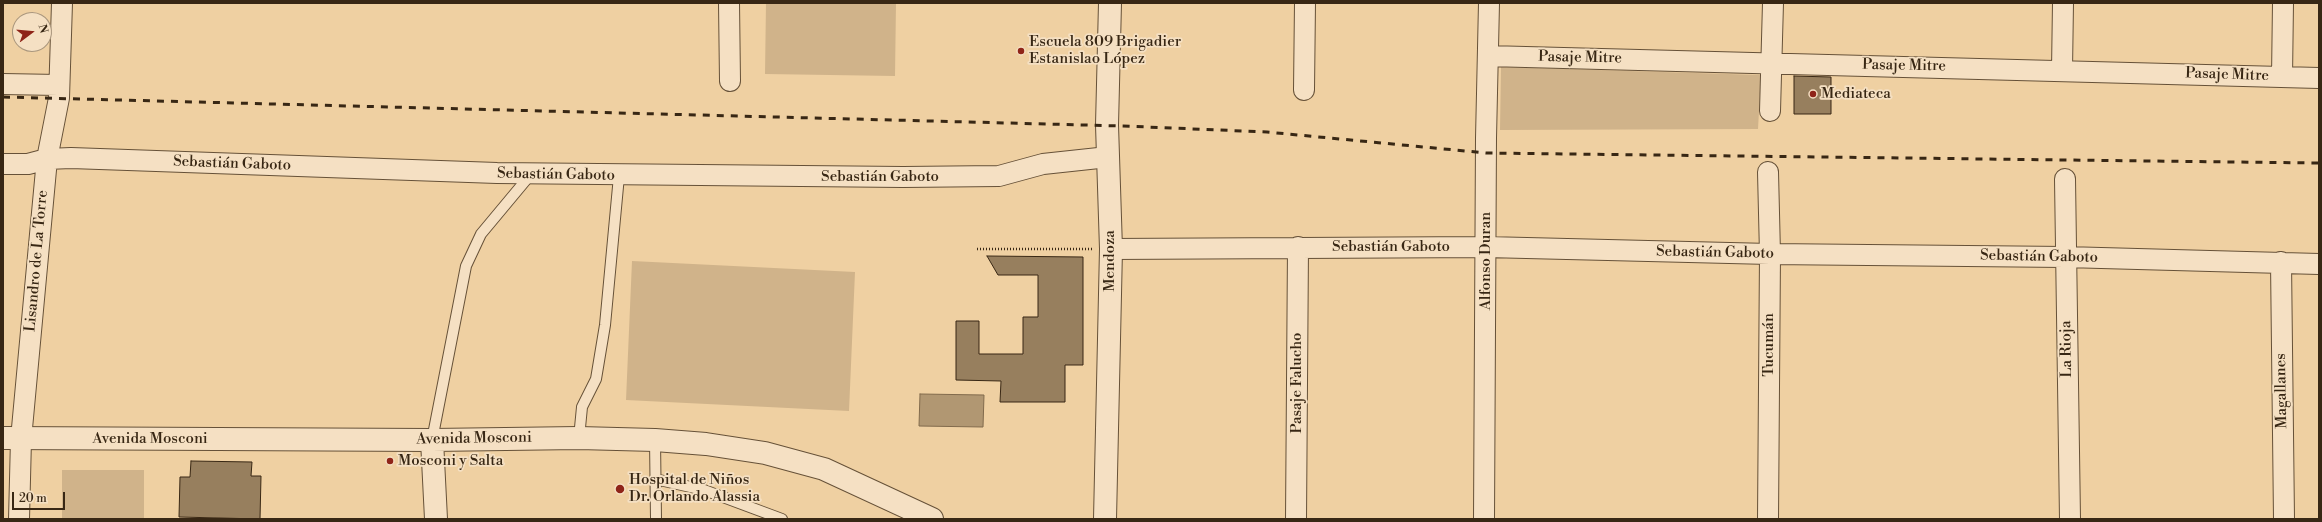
<!DOCTYPE html>
<meta charset="utf-8">
<style>
body{margin:0}
#map{position:relative;width:2322px;height:522px;overflow:hidden;background:#efd0a2;font-family:"Libre Bodoni",serif}
canvas{display:block}
.frame{position:absolute;inset:0;border:4px solid #382714;pointer-events:none}
.north{position:absolute;left:12px;top:12px;width:40px;height:40px;box-sizing:border-box;background:#f5e0c3;border:1px solid #a9967d;border-radius:50%;rotate:74deg;font-size:11px;font-weight:700;line-height:16px;text-align:center;color:#382714}
.north::after{content:'';display:block;margin:auto;width:14px;height:18px;background:#8f2418;clip-path:polygon(50% 0,100% 100%,50% 72%,0 100%)}
.scale{position:absolute;left:12px;top:492px;width:53px;height:18px;box-sizing:border-box;border:2px solid #382714;border-top:0;padding-left:5px;font-size:12px;line-height:14px;white-space:nowrap;color:#382714;-webkit-text-stroke:3px #f5e0c3;paint-order:stroke}
</style>
<div id="map">
<canvas width="2322" height="522"></canvas>
<div class="frame"></div>
<div class="north">N</div>
<div class="scale">20 m</div>
</div>
<script>
const context = document.querySelector('canvas').getContext('2d');
context.lineJoin = 'round';
function fillPath(path, color) {
  context.fillStyle = color;
  context.fill(path, 'evenodd');
}
function shape(rows) {
  const path = new Path2D();
  for (const r of rows) {
    path.moveTo(r[0], r[1]);
    for (let i = 2; i < r.length; i += 2) path.lineTo(r[i], r[i + 1]);
  }
  return path;
}
function stroke(path, color, width, dash) {
  context.strokeStyle = color;
  context.lineWidth = width;
  context.lineCap = dash ? 'butt' : 'round';
  context.setLineDash(dash || []);
  context.stroke(path);
}
function label(font, color, halo, rows, align = 'center') {
  context.font = font + ' "Libre Bodoni",serif';
  context.lineWidth = 3.5;
  context.setLineDash([]);
  context.textBaseline = 'middle';
  context.strokeStyle = halo;
  context.fillStyle = color;
  for (const [text, x, y, turn = 0] of rows) {
    context.save();
    context.translate(x, y);
    context.rotate((+turn || 0) * Math.PI / 180);
    context.textAlign = isNaN(turn) ? turn : align;
    if (halo) context.strokeText(text, 0, 0);
    context.fillText(text, 0, 0);
    context.restore();
  }
}
fillPath(shape([
 [766,3,896,3,895,76,765,74],
 [1501,67,1761,75,1758,129,1500,130],
 [632,261,855,272,849,411,626,400],
 [62,470,144,470,144,519,62,519]
]), '#d0b38a');
const water = shape([
 [920,394,984,395,983,427,919,426,920,394]
]);
fillPath(water, '#b19772');
stroke(water, '#816a4c', 1);
const building = shape([
 [1794,76,1831,77,1831,114,1794,114,1794,76],
 [987,256,1083,257,1083,365,1065,365,1065,402,1000,402,1001,381,956,380,956,321,979,321,979,354,1023,354,1023,317,1038,317,1038,275,998,275,987,256],
 [191,461,252,462,251,476,261,476,260,519,179,517,180,477,190,477,191,461]
]);
fillPath(building, '#977f5e');
stroke(building, '#382714', 1);
const service = shape([
 [579,438,582,407,596,379,605,325,619,176],
 [432,440,466,266,481,234,531,174],
 [655,440,656,519],
 [655,479,704,490,782,519]
]);
const minor = shape([
 [729,3,730,81],
 [1488,56,2319,78],
 [2062,70,2063,3],
 [2282,77,2283,3],
 [3,84,58,85],
 [1304,90,1305,3],
 [1770,111,1773,3],
 [3,164,28,164,47,159,71,158,497,173,903,177,999,176,1043,164,1108,157],
 [2065,179,2070,519],
 [1111,249,1486,247,1770,254,2065,257,2319,264],
 [2281,262,2284,519],
 [19,519,21,439,47,159,59,98,62,3],
 [1296,519,1298,247],
 [1484,519,1486,138,1489,3],
 [1768,519,1770,254,1768,172]
]);
const tertiary = shape([
 [3,438,432,440,579,438,655,440,706,444,765,453,824,469,932,519],
 [432,440,436,519],
 [1105,519,1111,249,1107,125,1110,3]
]);
stroke(service, '#665138', 12);
stroke(minor, '#665138', 22);
stroke(tertiary, '#665138', 24);
stroke(shape([
 [977,249,1093,249]
]), '#382714', 2.5, [1, 2]);
stroke(service, '#f5e0c3', 10);
stroke(minor, '#f5e0c3', 20);
stroke(tertiary, '#f5e0c3', 22);
stroke(shape([
 [3,97,1123,126,1267,132,1486,153,2319,163]
]), '#382714', 3, [7, 7]);
for (const [x, y, r, color] of [
 [1021,51,4,"#8f2418"],
 [1813,94,4,"#8f2418"],
 [390,461,4,"#8f2418"],
 [620,489,5,"#8f2418"]
]) {
  const dot = new Path2D();
  dot.arc(x, y, r, 0, 2 * Math.PI);
  context.fillStyle = color;
  context.fill(dot);
  stroke(dot, '#f5e0c3', 1.5);
}
label('15px', '#382714', '#f5e0c3', [
 ["Escuela 809 Brigadier",1029,42],
 ["Estanislao López",1029,59],
 ["Mediateca",1821,94],
 ["Mosconi y Salta",398,461],
 ["Hospital de Niños",629,480],
 ["Dr. Orlando Alassia",629,497]
], 'left');
label('15px', '#382714', '#f5e0c3', [
 ["Pasaje Mitre",1580,58,1],
 ["Pasaje Mitre",1904,66,1],
 ["Pasaje Mitre",2227,75,2],
 ["Sebastián Gaboto",232,164,2],
 ["Sebastián Gaboto",556,175,1],
 ["Sebastián Gaboto",880,177],
 ["Sebastián Gaboto",1391,247],
 ["Sebastián Gaboto",1715,253,1],
 ["Sebastián Gaboto",2039,257,1],
 ["Lisandro de La Torre",37,261,-85],
 ["Mendoza",1110,261,-90],
 ["Alfonso Duran",1486,261,-90],
 ["Tucumán",1769,345,-90],
 ["La Rioja",2067,349,-91],
 ["Pasaje Falucho",1297,383,-90],
 ["Magallanes",2282,391,-91],
 ["Avenida Mosconi",150,439],
 ["Avenida Mosconi",474,439,-1]
]);
</script>
